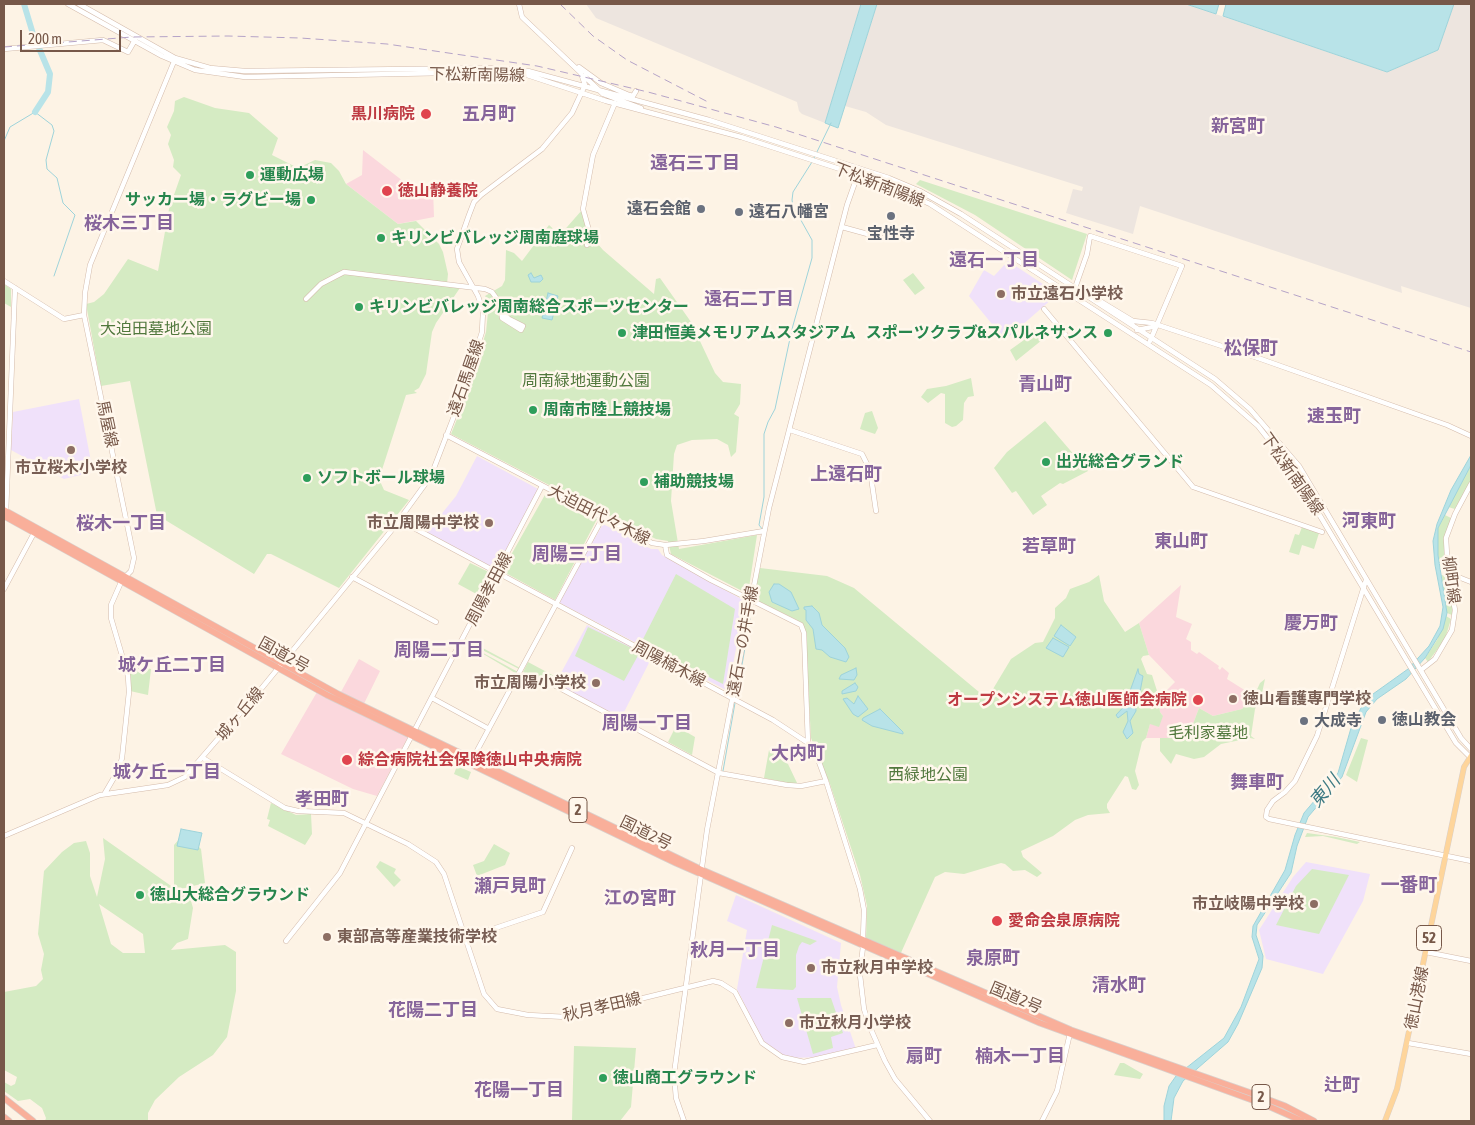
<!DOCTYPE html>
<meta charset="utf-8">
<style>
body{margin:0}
#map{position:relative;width:1475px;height:1125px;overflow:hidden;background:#fdf3e5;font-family:"Asap Condensed",sans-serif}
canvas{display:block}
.frame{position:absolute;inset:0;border:5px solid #775849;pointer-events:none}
.scale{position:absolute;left:20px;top:30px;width:101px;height:22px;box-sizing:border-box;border:2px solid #775849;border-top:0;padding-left:6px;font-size:15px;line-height:18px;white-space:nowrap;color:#775849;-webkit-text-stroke:4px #fff7ec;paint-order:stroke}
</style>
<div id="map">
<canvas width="1475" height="1125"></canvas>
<div class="frame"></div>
<div class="scale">200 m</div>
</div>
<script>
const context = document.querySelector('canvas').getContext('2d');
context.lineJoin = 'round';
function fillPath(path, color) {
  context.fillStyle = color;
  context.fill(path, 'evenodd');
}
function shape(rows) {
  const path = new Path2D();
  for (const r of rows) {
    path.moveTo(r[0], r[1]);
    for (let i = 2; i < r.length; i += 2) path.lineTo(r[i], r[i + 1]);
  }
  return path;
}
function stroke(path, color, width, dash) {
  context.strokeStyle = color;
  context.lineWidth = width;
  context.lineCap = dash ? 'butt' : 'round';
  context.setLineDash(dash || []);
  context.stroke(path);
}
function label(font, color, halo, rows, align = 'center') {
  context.font = font + ' "Asap Condensed","Noto Sans JP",sans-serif';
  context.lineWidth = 5;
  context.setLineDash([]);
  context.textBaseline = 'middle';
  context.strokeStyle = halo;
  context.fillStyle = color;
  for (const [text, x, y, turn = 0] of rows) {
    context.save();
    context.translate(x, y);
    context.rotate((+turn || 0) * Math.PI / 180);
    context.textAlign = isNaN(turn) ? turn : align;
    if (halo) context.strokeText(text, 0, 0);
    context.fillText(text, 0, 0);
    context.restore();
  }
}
fillPath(shape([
 [586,4,861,4,825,123,802,114,799,111,797,102,596,18],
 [877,4,1186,4,1387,72,1438,50,1454,4,1471,4,1471,308,1401,286,1402,293,1140,206,1133,234,1066,213,1073,189,1082,191,1083,187,886,125,866,112,845,106]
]), '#ede5df');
fillPath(shape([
 [1008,261,1052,290,1049,297,1052,299,1005,340,969,296,984,270,994,276],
 [79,399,93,472,64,479,11,450,13,412],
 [477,456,538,489,497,571,427,532,456,496],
 [603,524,651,549,658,549,662,555,745,601,728,691,558,602],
 [587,625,652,657,621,718,555,684],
 [1306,862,1370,874,1363,901,1323,974,1266,959,1259,930,1293,877],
 [736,895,841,943,837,987,841,1005,856,1049,820,1057,792,1058,779,1055,769,1048,760,1036,737,989,747,930,727,921]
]), '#f0e1fa');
fillPath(shape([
 [363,150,412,188,433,188,434,217,398,224,346,184,362,175],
 [1181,585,1176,617,1192,624,1186,639,1191,642,1191,650,1197,654,1199,652,1219,666,1218,668,1220,670,1222,667,1229,673,1227,679,1254,696,1242,709,1213,716,1199,708,1193,724,1185,726,1186,731,1172,738,1146,738,1150,724,1163,716,1160,712,1158,694,1164,693,1175,682,1149,655,1139,623],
 [359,659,380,671,359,714,408,737,377,796,353,789,281,754,317,692,336,701]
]), '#fbd8dd');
fillPath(shape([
 [184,97,215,108,249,113,278,138,272,155,298,168,315,160,331,163,339,171,346,184,398,224,416,221,439,244,443,252,448,274,447,284,462,285,436,323,432,332,426,374,419,388,414,391,417,393,406,395,379,479,384,490,409,500,339,588,271,554,267,554,254,574,157,515,130,381,101,386,86,304,94,302,104,294,128,259,158,271,169,209,181,175,173,167,174,160,168,144,171,135,167,127,174,111,175,101],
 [920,180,1087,234,1072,280,975,215,916,184],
 [582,210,591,236,603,250,654,294,656,279,660,278,691,322,715,373,723,382,741,384,740,404,734,414,739,417,736,452,731,457,728,445,717,439,692,440,677,445,674,454,671,501,679,549,757,535,748,594,671,554,668,541,656,539,601,512,451,434,467,394,486,332,488,312,485,296,502,286,505,280,506,250,514,253,522,261,549,225,560,235],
 [913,273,925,288,915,295,903,280],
 [4,284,11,289,11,307,4,303],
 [1034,329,1042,340,1016,361,1010,350,1024,340,1023,337],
 [971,378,974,396,968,397,964,403,963,420,956,426,952,427,945,423,945,394,941,393,928,403,921,397,927,389,946,386],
 [872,411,878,428,875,434,860,429,865,413],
 [1045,421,1088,471,1063,484,1060,483,1041,496,1047,505,1033,515,1016,491,1012,493,994,468,1007,452],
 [1471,465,1471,480,1466,490,1455,509,1448,507],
 [546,493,597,519,555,600,502,571],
 [1445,515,1451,518,1444,544,1445,564,1440,565,1438,555,1438,528],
 [1302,527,1319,533,1314,549,1302,545,1299,555,1289,552,1295,534,1299,535],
 [470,563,491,573,493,576,482,597,458,584],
 [760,568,827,576,854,588,985,697,993,689,1011,659,1035,643,1043,642,1055,618,1055,608,1066,598,1070,589,1089,582,1099,575,1104,601,1125,632,1139,623,1149,655,1143,656,1141,659,1147,674,1152,675,1158,694,1160,712,1163,716,1159,727,1150,724,1146,738,1142,742,1135,771,1139,785,1136,790,1132,789,1128,777,1125,776,1107,804,1107,808,1110,813,1088,815,1075,820,1053,836,1021,851,1023,857,1042,873,1037,877,1025,870,1013,871,1005,864,1001,863,964,874,945,872,935,877,900,955,866,938,867,906,860,875,830,784,811,738,805,630,797,620,753,599],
 [676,574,735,609,723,684,641,643],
 [1441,575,1447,576,1453,608,1452,615,1447,613],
 [1446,616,1451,619,1445,639,1428,662,1425,658,1437,640],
 [588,627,640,652,624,681,575,656],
 [466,639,520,668,519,669,465,641],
 [463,642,518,672,517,674],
 [528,662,556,677,552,685,556,689,523,672],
 [128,664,151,669,148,695,130,691],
 [1265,679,1261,698,1255,709,1251,736,1255,739,1250,738,1221,744,1204,757,1194,759,1176,754,1171,764,1160,751,1160,738,1172,738,1186,731,1185,726,1193,724,1199,708,1213,716,1242,709,1254,696,1260,683],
 [676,726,695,737,692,755,668,742],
 [1361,738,1368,740,1357,782,1346,775],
 [769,750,788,764,798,785,764,778],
 [457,766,471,772,468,780,454,774],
 [271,803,296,815,311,814,312,834,305,845,268,826,270,820,267,819],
 [1307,833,1336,837,1360,842,1357,844,1323,836,1305,837],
 [103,838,174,888,174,845,180,838,193,841,201,849,205,883,177,890,191,901,193,908,188,939,177,943,171,950,225,945,236,952,236,991,227,1037,213,1055,179,1077,155,1100,148,1113,148,1121,45,1121,46,1118,42,1108,30,1099,18,1101,4,1091,4,1082,11,1086,15,1084,17,1077,4,1070,4,992,36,986,43,979,41,970,44,954,38,934,44,871,62,852,74,843,86,841,90,853,90,876,97,897,105,859],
 [99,904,143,934,145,953,123,953,111,944],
 [494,844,510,853,505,865,477,876,473,865,484,861],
 [380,861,396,869,394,873,401,880,394,887,376,867],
 [1312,869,1349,875,1319,934,1276,925,1296,886],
 [772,925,817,941,810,945,802,942,799,946,796,955,796,987,793,990,756,988],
 [797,998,831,998,843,1033,831,1037,833,1048,813,1054],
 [574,1046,636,1048,631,1107,620,1121,572,1120],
 [1120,1063,1124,1063,1143,1074,1140,1079,1114,1075]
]), '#d5ebc3');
const water = shape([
 [861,4,877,4,838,128,825,123,861,4],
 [1186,4,1219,4,1216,14,1186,4],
 [1226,4,1454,4,1438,50,1387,72,1223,16,1226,4],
 [531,273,534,278,541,275,543,279,540,282,531,282,528,275,531,273],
 [548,293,558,296,552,320,542,318,548,293],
 [1471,455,1471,465,1438,528,1438,555,1447,613,1443,629,1425,658,1406,679,1377,699,1366,712,1342,777,1308,817,1297,846,1291,873,1257,925,1256,935,1263,956,1262,968,1238,1024,1228,1042,1183,1081,1174,1098,1171,1121,1164,1121,1164,1106,1169,1086,1176,1076,1224,1038,1241,1007,1259,959,1252,937,1253,926,1285,870,1295,835,1304,813,1338,773,1351,728,1361,708,1373,694,1408,669,1429,646,1440,626,1443,607,1435,565,1433,541,1437,524,1451,490,1471,455],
 [774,584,779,584,791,592,799,609,792,611,772,602,769,592,774,584],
 [812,606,819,613,822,625,845,648,849,657,846,662,830,657,822,650,816,649,813,629,806,620,806,610,804,609,804,607,812,606],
 [1061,625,1076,637,1070,646,1054,636,1061,625],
 [1053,638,1069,647,1063,657,1046,648,1053,638],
 [856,668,857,675,854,680,839,679,841,675,856,668],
 [1138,669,1139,674,1143,676,1140,692,1135,696,1136,711,1130,721,1133,733,1127,739,1123,732,1128,721,1127,711,1118,718,1116,715,1131,699,1130,691,1138,669],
 [855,683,858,687,856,691,842,694,842,691,855,683],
 [858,696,868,709,858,717,853,714,843,699,847,698,854,704,858,696],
 [880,709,903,732,903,734,872,726,862,720,863,718,880,709],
 [181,829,202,833,198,850,177,846,181,829]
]);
fillPath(water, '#b8e3e8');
stroke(water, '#9ed3da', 1);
stroke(shape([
 [4,141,10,127,35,112,52,125,54,131,46,160,47,169,57,178,63,203,75,215,54,276],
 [814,158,831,123],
 [763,530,759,525,764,497,764,434,768,422,775,409,792,329,812,258,812,240,793,206,792,200,793,192,812,162],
 [736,699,765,534],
 [723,771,735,703]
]), '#9ed3da', 1);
stroke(shape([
 [24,4,33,34,50,74,48,92,35,112]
]), '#b8e3e8', 6);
const secondary = shape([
 [68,4,162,56,195,70,245,77,494,72,527,75,606,101,741,137,883,183,930,204,1211,385,1258,426,1292,469,1456,743,1470,757],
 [79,4,175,58,210,68,245,71,494,68,528,71,709,120,889,178,920,191,961,214,1215,379,1250,409,1299,466,1461,738,1471,749],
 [4,49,103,40,128,52,135,40],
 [579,67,601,83,629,95],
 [584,76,603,94,641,108],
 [629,95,633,96,636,91],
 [842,227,882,238],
 [587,245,590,234,583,209,593,155,615,103],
 [4,281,64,319,84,315],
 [1075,288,1087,254,1090,236,1182,266,1150,341],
 [1090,295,1133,321,1152,323,1258,358,1447,425,1471,436],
 [306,299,321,284,344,272,485,289,492,292,497,299,501,311,509,319,523,326,521,330,502,318,501,311],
 [1044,309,1193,487,1322,532],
 [1137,330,1157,326],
 [790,430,862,454,870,470,876,511],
 [446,435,652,543,665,545,704,541,764,531],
 [6,512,15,288],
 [399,520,773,720,808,743,816,754,826,781,860,889,864,910,863,939],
 [665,545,667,555,711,580,801,625,804,633,808,743],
 [1448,573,1471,582],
 [352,577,436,622],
 [1366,580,1317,736,1295,781,1285,792,1273,801,1267,810,1266,817,1269,819,1471,861],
 [4,589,34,533],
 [1421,670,1435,659,1452,630,1455,610,1448,573,1446,538,1455,514,1471,484],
 [554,685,719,773,787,785,801,786,826,781],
 [432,698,489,729],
 [203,758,285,808,298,811,344,813,408,844,436,862,444,874,484,994,497,1009,528,1015,566,1017,713,981,721,983,735,992,762,1043,782,1057,804,1062,877,1045],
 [472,760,602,519],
 [105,793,119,769,122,758,129,692,128,676,111,618,111,605,122,580,131,571,134,558,84,315,85,293,90,265,175,59],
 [4,836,100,795,168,785,185,777,261,689,391,531,426,483,434,468,461,398,482,332,483,311,478,296,459,262,457,249,469,215,474,202,481,195,542,149,572,113,585,85,581,73,522,17,519,4],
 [466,938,543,912,572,848],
 [286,941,340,873,542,486],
 [863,946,860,975,864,1009,869,1025,885,1061,895,1079,930,1121],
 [1426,952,1471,961],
 [1408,1043,1471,1054],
 [684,1121,676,1098,674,1074,707,830,769,508,847,205,858,174],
 [1042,1121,1057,1091,1070,1033]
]);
const primary = shape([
 [1385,1121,1397,1089,1464,767,1471,756]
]);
const highway = shape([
 [4,510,338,694,700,869,1071,1030,1248,1092,1285,1106,1314,1121],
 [4,516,327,695,676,863,1040,1023,1266,1105,1302,1121],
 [4,1098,33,1121],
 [4,1117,9,1121]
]);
stroke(secondary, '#d4bbab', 5.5);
stroke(primary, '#d9d0cc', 6);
stroke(highway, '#d9d0cc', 7);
stroke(secondary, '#fff', 4.5);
stroke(primary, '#fed59b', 5);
stroke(highway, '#f9af9a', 5.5);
stroke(shape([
 [560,4,593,36,627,60,708,102],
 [4,47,132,37,228,36,300,38,387,44,537,66,648,92,776,127,1471,352]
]), '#b5a3c7', 1, [8, 5]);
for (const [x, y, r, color] of [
 [426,114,6,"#e0444e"],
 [250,175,5,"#2e9e5b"],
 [387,191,6,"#e0444e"],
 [311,200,5,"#2e9e5b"],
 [701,209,5,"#6b7280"],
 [739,212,5,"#6b7280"],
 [891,216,5,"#6b7280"],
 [381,238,5,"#2e9e5b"],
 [1001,294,5,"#8d6e63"],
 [359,307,5,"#2e9e5b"],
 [622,333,5,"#2e9e5b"],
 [1108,333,5,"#2e9e5b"],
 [533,410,5,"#2e9e5b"],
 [71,450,5,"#8d6e63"],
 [1046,462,5,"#2e9e5b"],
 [307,478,5,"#2e9e5b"],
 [644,482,5,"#2e9e5b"],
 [489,523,5,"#8d6e63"],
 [596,683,5,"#8d6e63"],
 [1233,699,5,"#8d6e63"],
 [1198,700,6,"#e0444e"],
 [1382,720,5,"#6b7280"],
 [1304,721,5,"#6b7280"],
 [347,760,6,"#e0444e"],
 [140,895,5,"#2e9e5b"],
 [1314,904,5,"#8d6e63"],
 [997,921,6,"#e0444e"],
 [327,937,5,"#8d6e63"],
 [811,968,5,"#8d6e63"],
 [789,1023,5,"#8d6e63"],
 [603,1078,5,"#2e9e5b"]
]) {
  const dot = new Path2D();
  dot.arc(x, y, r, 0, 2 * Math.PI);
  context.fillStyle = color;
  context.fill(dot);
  stroke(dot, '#fff7ec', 2);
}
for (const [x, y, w] of [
 [578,810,18],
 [1429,938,25],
 [1261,1097,18]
]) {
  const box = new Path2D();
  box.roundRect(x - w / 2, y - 12.5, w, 25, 4);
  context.fillStyle = '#fff7ec';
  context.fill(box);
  stroke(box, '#775849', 1);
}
label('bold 15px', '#775849', null, [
 ["2",578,810],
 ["52",1429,938],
 ["2",1261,1097]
]);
label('16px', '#775849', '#fff7ec', [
 ["下松新南陽線",477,75,1],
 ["下松新南陽線",879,185,21],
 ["遠石馬屋線",466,378,-71],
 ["馬屋線",107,424,78],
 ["下松新南陽線",1292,474,55],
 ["大迫田代々木線",599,515,27],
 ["柳町線",1451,580,82],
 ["周陽孝田線",489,589,-62],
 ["遠石一の井手線",743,641,-80],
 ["国道2号",284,655,29],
 ["周陽楠木線",669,664,28],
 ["城ヶ丘線",240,714,-50],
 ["国道2号",646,833,26],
 ["国道2号",1016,998,23],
 ["徳山港線",1417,998,-79],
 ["秋月孝田線",602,1007,-13]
]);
label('bold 16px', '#be3a42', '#fff7ec', [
 ["黒川病院",415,114,"right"],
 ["徳山静養院",398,191],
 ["オープンシステム徳山医師会病院",1187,700,"right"],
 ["綜合病院社会保険徳山中央病院",358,760],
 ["愛命会泉原病院",1008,921]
], 'left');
label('bold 16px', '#27864d', '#fff7ec', [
 ["運動広場",260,175],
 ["サッカー場・ラグビー場",301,200,"right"],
 ["キリンビバレッジ周南庭球場",391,238],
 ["キリンビバレッジ周南総合スポーツセンター",369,307],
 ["津田恒美メモリアムスタジアム",632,333],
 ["スポーツクラブ&スパルネサンス",1098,333,"right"],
 ["周南市陸上競技場",543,410],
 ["出光総合グランド",1056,462],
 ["ソフトボール球場",317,478],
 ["補助競技場",654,482],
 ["徳山大総合グラウンド",150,895],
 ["徳山商工グラウンド",613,1078]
], 'left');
label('bold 16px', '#5b616d', '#fff7ec', [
 ["遠石会館",691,209,"right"],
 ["遠石八幡宮",749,212],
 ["宝性寺",891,234,"center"],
 ["徳山教会",1392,720],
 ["大成寺",1314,721]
], 'left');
label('bold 16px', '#785e54', '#fff7ec', [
 ["市立遠石小学校",1011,294],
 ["市立桜木小学校",71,468,"center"],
 ["市立周陽中学校",479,523,"right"],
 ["市立周陽小学校",586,683,"right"],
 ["徳山看護専門学校",1243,699],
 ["市立岐陽中学校",1304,904,"right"],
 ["東部高等産業技術学校",337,937],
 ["市立秋月中学校",821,968],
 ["市立秋月小学校",799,1023]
], 'left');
label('16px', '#51783d', '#fff7ec', [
 ["大迫田墓地公園",156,329],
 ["周南緑地運動公園",586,381],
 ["毛利家墓地",1208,733],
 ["西緑地公園",928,775]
]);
label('bold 18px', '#86649b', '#fff7ec', [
 ["五月町",489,114],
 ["新宮町",1238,126],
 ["遠石三丁目",695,163],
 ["桜木三丁目",129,223],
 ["遠石一丁目",994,260],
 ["遠石二丁目",749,299],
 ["松保町",1251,348],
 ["青山町",1045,384],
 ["速玉町",1334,416],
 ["上遠石町",846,474],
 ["河東町",1369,521],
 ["桜木一丁目",121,523],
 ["東山町",1181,541],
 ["若草町",1049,546],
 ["周陽三丁目",577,554],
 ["慶万町",1311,623],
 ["周陽二丁目",439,650],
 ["城ケ丘二丁目",172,665],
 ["周陽一丁目",647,723],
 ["大内町",798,753],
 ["城ケ丘一丁目",167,772],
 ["舞車町",1257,782],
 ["孝田町",322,799],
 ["瀬戸見町",510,886],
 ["江の宮町",640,898],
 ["秋月一丁目",735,950],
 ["泉原町",993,958],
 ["清水町",1119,985],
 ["花陽二丁目",433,1010],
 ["扇町",924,1056],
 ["楠木一丁目",1020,1056],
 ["辻町",1342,1085],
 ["花陽一丁目",519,1090]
]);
label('italic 18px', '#3f7b84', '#fff7ec', [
 ["東川",1325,791,-50]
]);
label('bold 19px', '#86649b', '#fff7ec', [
 ["一番町",1409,885]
]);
</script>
